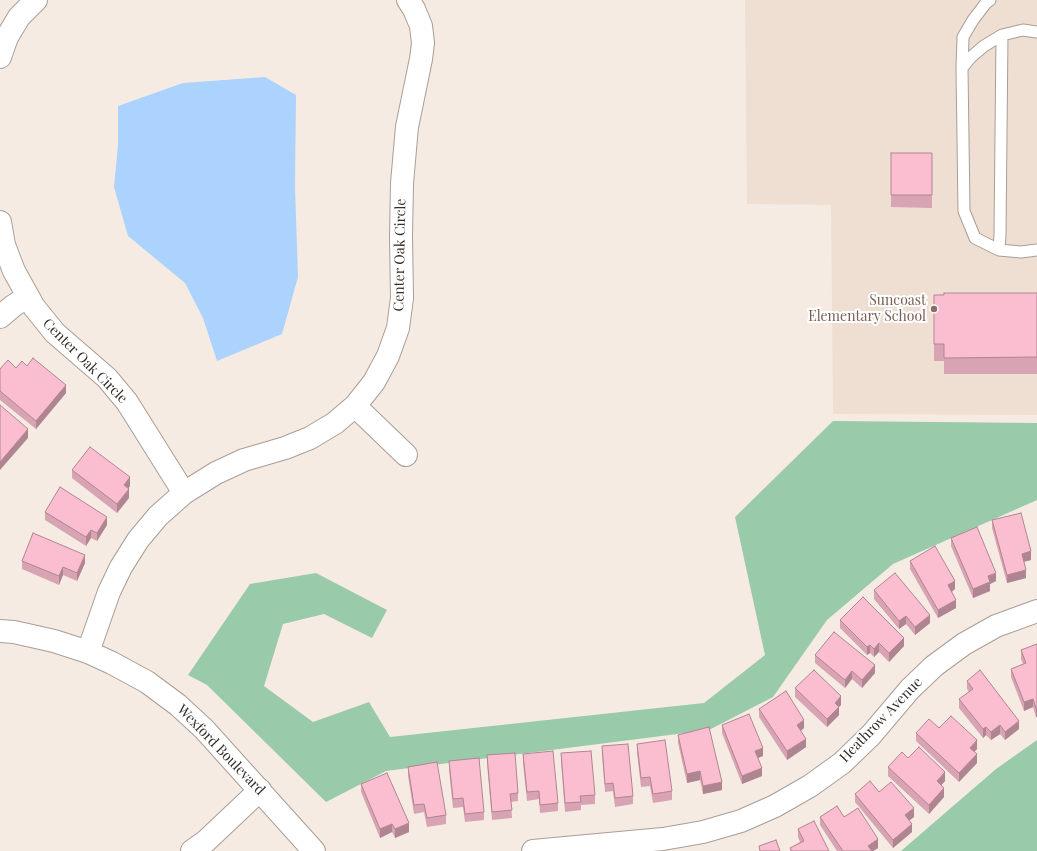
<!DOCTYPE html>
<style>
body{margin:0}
canvas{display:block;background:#f5ebe3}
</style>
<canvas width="1037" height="851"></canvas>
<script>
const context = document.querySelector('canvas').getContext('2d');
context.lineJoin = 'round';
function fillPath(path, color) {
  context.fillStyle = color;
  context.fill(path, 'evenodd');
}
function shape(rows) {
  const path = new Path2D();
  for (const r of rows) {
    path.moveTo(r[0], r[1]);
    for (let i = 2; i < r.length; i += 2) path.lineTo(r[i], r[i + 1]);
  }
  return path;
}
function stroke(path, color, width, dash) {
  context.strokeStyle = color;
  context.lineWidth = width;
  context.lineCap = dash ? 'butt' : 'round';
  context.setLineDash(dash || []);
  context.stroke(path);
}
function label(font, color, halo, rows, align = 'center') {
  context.font = font + ' "Playfair Display",serif';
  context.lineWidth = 4;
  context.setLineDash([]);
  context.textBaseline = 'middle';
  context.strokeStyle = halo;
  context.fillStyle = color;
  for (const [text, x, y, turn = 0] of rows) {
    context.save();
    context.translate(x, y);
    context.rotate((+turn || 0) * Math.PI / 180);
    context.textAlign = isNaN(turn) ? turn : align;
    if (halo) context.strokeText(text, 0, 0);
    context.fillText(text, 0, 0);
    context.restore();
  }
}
fillPath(shape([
 [745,0,1037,0,1037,415,833,414,831,205,747,204]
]), '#efdfd2');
fillPath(shape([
 [833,421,1037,423,1037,500,893,564,827,620,773,697,709,730,386,771,326,802,207,685,188,675,250,584,316,573,387,610,372,638,324,614,283,624,264,686,313,722,369,702,390,737,704,703,765,655,735,517],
 [1037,740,1037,851,901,851,996,769]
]), '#99cbab');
fillPath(shape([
 [265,77,296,95,295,187,298,277,282,334,217,361,203,318,185,283,128,236,114,187,118,145,118,106,183,83]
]), '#abd3fd');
const lane = shape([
 [990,0,986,3,973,20,963,37,962,68,964,211,975,238,999,250,1021,252,1037,250],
 [962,68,971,57,984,46,1002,35,1023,30,1037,32],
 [999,250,1000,234,1002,35]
]);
const street = shape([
 [0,57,7,37,19,17,36,0],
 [0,222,4,245,14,271,34,307,55,333,107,378,127,402,184,493],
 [0,317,13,306,27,297],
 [355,406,406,455],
 [88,652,109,592,121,567,138,540,158,516,184,493,216,473,244,460,285,448,310,438,335,423,355,406,374,382,388,356,398,328,402,298,401,237,402,183,407,127,421,59,423,43,421,26,414,9,408,0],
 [192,851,206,841,260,790],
 [533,851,663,839,703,832,741,821,775,806,810,786,842,763,871,735,910,689,934,666,964,644,996,626,1037,611]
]);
const secondary = shape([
 [0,631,14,632,54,641,88,652,112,663,147,682,178,705,204,729,314,851]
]);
stroke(lane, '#a89e97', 13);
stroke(street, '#a89e97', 24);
stroke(secondary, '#a89e97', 24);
stroke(lane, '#fff', 11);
stroke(street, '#fff', 22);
stroke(secondary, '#fff', 22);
fillPath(shape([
 [891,153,932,153,932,208,891,207],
 [1037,293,1037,374,944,374,944,361,934,361,934,295],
 [27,366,66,393,36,429,0,400,0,369,16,368],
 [72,470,130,486,128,489,129,498,117,513,72,478],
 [45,512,107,525,97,541,91,538,86,546,45,520],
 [992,520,1031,560,1024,562,1026,578,1007,583,992,528],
 [951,538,996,581,990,584,990,591,973,598,951,546],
 [22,561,85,563,77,581,63,575,59,585,22,569],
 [910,561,955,589,952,592,956,608,938,618,910,569],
 [874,590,930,623,915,635,906,624,899,629,874,599],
 [840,620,904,646,889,662,879,652,874,657,870,653,867,655,840,628],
 [1037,644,1036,717,1033,707,1024,711,1011,677,1011,669,1023,664,1021,659,1021,650],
 [815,655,875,673,862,688,852,679,845,688,815,663],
 [967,681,1019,729,1005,740,1000,734,991,740,986,735,983,738,959,708,959,699,969,692,967,689],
 [795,688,841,705,839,707,839,715,827,727,795,697],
 [759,709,804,728,800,731,806,747,787,760,759,717],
 [722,725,763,756,758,758,762,776,742,784,722,733],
 [939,728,977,749,974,752,977,763,959,782,916,741,916,733],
 [678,735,722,790,703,794,700,780,687,783,678,743],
 [637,744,672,791,672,800,653,803,650,786,641,787,637,753],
 [602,746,633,796,633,804,615,807,613,791,605,792,602,755],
 [561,753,595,795,595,804,581,805,581,810,565,812,561,762],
 [523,754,558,803,558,811,540,813,539,799,527,801,523,763],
 [487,755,518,793,518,801,511,802,512,818,492,820,487,764],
 [908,758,945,781,941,785,944,797,929,814,888,776,888,767],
 [449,761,484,812,484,820,465,822,463,807,453,808,449,770],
 [408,767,446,815,446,824,427,827,424,812,414,814,408,776],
 [361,784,409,832,395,838,392,832,380,838,361,792],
 [879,792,914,817,909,820,912,832,893,848,855,802,855,794],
 [820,817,844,817,878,848,873,851,837,851,820,825],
 [798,829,829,851,790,851,790,848,800,842,798,837]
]), '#d8a3b3');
fillPath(shape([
 [66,385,66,393,36,429,36,421],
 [28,429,28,438,0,470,0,462],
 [130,477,130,486,124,494,124,485],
 [129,489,129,498,117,513,117,504],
 [107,517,107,525,97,541,97,533],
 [91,530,91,538,86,546,86,537],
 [1031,551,1031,560,1022,562,1022,554],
 [85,555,85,563,77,581,77,573],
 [63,567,63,575,59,585,59,576],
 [1026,570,1026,578,1007,583,1007,575],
 [996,573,996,581,990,584,990,591,973,598,973,589,988,576],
 [955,581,955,589,948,594,948,585],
 [956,600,956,608,938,618,938,610],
 [930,615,930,623,915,635,915,627],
 [906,616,906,624,899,629,899,621],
 [904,638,904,646,889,662,889,653],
 [879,643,879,652,874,657,874,649],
 [870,645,870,653,867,655,867,647],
 [875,665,875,673,862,688,862,680],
 [852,671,852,679,845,688,845,680],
 [841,696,841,705,839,707,839,715,827,727,827,719,835,703],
 [1033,699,1033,707,1024,711,1024,702],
 [1036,708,1037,708,1037,717,1036,717],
 [804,720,804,728,797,734,797,725],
 [1019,721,1019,729,1005,740,1005,732],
 [1000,725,1000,734,991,740,991,732],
 [986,727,986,735,983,738,983,729],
 [806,739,806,747,787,760,787,751],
 [977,740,977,749,970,756,970,748],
 [763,748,763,756,755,759,755,751],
 [977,754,977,763,959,782,959,773],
 [762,768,762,776,742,784,742,776],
 [700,771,700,780,687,783,687,774],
 [945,772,945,781,937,790,937,781],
 [722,782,722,790,703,794,703,786],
 [944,788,944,797,929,814,929,805],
 [914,808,914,817,905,824,905,815],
 [409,823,409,832,395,838,395,829],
 [392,824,392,832,380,838,380,829],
 [912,824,912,832,893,848,893,840],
 [878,839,878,848,873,851,868,851,868,846]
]), '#b08592');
const building = shape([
 [891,153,932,153,932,195,891,195,891,153],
 [944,293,1037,293,1037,357,944,358,944,344,934,344,934,295,944,295,944,293],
 [33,358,66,385,36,421,0,391,0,369,8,360,16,368,22,361,27,366,33,358],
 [0,405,28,429,0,462,0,405],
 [90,447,130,477,124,485,129,489,117,504,72,470,90,447],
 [60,487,107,517,97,533,91,530,86,537,45,512,60,487],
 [1021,513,1031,551,1022,554,1026,570,1007,575,992,520,1021,513],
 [977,527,996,573,988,576,990,582,973,589,951,538,977,527],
 [33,533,85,555,77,573,63,567,59,576,22,561,33,533],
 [935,546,955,581,948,585,956,600,938,610,910,561,935,546],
 [895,573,930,615,915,627,906,616,899,621,874,590,895,573],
 [863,597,904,638,889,653,879,643,874,649,870,645,867,647,840,620,863,597],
 [834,632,875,665,862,680,852,671,845,680,815,655,834,632],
 [1037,644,1037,708,1036,708,1033,699,1024,702,1011,669,1026,663,1021,650,1037,644],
 [814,670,841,696,835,703,839,707,827,719,795,688,814,670],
 [980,670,1019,721,1005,732,1000,725,991,732,986,727,983,729,959,699,973,689,967,681,980,670],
 [786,691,804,720,797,725,806,739,787,751,759,709,786,691],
 [749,714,763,748,755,751,762,768,742,776,722,725,749,714],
 [951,716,977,740,970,748,977,754,959,773,916,733,929,719,939,728,951,716],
 [709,727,722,782,703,786,700,771,687,774,678,735,709,727],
 [665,740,672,791,653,794,650,777,641,778,637,744,665,740],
 [628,744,633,796,615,798,613,783,605,784,602,746,628,744],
 [919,747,945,772,937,781,944,788,929,805,888,767,902,752,908,758,919,747],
 [553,751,558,803,540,805,539,791,527,792,523,754,553,751],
 [591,751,595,795,580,796,581,802,565,803,561,753,591,751],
 [515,753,518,793,510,794,512,810,492,812,487,755,515,753],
 [479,758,484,812,465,814,463,798,453,799,449,761,479,758],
 [437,762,446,815,427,818,424,804,414,805,408,767,437,762],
 [387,773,409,823,395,829,392,824,380,829,361,784,387,773],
 [870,781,879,792,891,782,914,808,905,815,912,824,893,840,855,794,870,781],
 [837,806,844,817,858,808,878,839,868,846,872,851,843,851,820,817,837,806],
 [814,821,829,851,792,851,790,848,804,841,798,829,814,821],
 [776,840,780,851,760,851,759,846,776,840]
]);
fillPath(building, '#fbbed0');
stroke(building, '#b08592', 1);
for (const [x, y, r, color] of [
 [934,309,4,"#8d6e63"]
]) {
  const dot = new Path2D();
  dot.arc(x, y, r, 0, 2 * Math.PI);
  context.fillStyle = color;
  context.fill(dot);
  stroke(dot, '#fff', 1.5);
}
label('14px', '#312d2a', '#fff', [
 ["Center Oak Circle",400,255,-89],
 ["Center Oak Circle",85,361,45],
 ["Heathrow Avenue",881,720,-46],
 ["Wexford Boulevard",221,750,46]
]);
label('14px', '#785e54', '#fff', [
 ["Suncoast",926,301],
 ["Elementary School",926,317]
], 'right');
</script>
